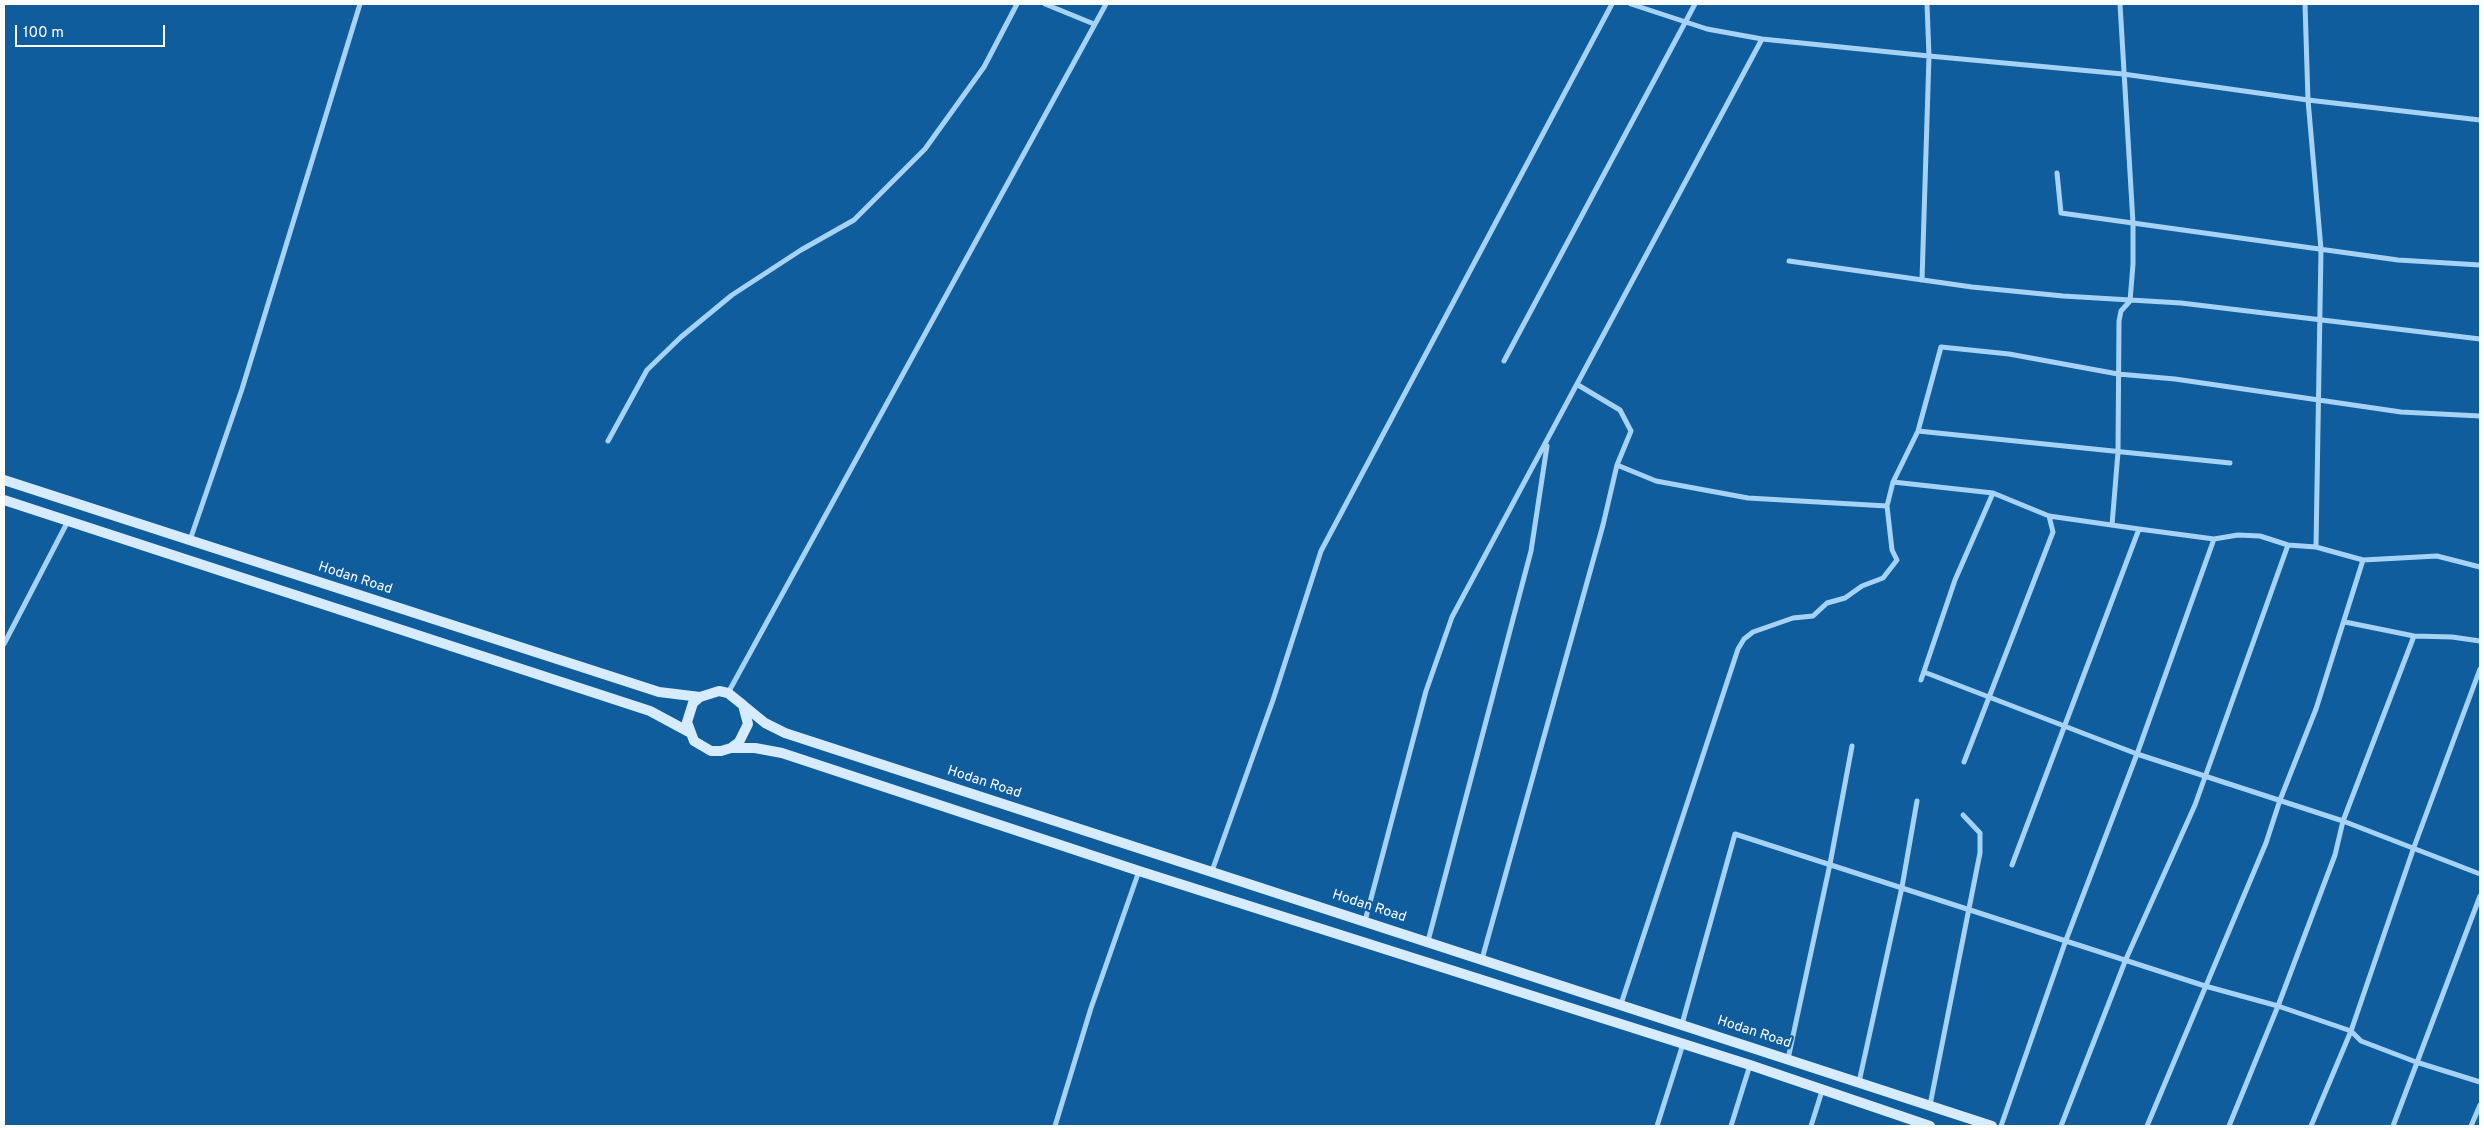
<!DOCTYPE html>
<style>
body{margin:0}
#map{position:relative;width:2484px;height:1130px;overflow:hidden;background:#105d9e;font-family:Overpass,sans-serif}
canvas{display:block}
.frame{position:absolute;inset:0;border:5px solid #fff;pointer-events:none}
.scale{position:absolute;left:15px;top:25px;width:150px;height:22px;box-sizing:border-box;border:2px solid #fff;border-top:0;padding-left:6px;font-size:15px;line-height:18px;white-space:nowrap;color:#fff;-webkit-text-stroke:4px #105d9e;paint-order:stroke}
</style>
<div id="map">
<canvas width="2484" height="1130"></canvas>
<div class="frame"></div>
<div class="scale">100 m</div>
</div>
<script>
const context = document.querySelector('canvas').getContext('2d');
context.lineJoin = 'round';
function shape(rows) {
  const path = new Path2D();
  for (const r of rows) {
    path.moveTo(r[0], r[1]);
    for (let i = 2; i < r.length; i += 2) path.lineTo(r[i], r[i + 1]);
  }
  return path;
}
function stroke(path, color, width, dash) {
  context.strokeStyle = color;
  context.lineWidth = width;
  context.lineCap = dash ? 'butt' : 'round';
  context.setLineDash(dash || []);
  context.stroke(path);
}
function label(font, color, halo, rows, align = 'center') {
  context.font = font + ' Overpass,sans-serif';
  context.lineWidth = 4.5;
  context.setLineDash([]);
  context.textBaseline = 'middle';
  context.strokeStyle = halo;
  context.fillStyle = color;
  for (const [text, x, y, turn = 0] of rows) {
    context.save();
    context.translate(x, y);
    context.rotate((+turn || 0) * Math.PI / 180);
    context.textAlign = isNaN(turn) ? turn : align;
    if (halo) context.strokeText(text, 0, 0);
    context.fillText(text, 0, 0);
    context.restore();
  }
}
stroke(shape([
 [1045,4,1094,24],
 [1631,4,1707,29,1762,39,1929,56,1927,4],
 [2305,4,2308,100,2321,249,2316,547],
 [2057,173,2061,213,2398,260,2480,265],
 [1789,261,1972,287,2063,296,2181,303,2480,339],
 [1922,280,1929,56,2123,74,2308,100,2480,120],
 [1504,361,1695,4],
 [1918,431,2230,463],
 [608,441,647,370,681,337,732,295,801,250,854,220,925,149,984,67,1017,4],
 [1617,465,1656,481,1748,498,1887,506],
 [1893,482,1993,493,2049,516,2139,529,2214,539,2238,535,2260,536,2288,545,2316,547,2363,560,2437,556,2480,567],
 [2112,525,2118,452,2119,321,2121,311,2130,301,2133,264,2133,223,2120,4],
 [190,540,242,389,360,4],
 [2345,622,2414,636,2452,637,2480,641],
 [4,644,68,521],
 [1924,672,2137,754,2343,821,2480,874],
 [1921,680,1955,580,1993,493],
 [728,693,1106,4],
 [1964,762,2053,532,2049,516],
 [2012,865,2139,529],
 [1212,871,1273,700,1321,551,1612,4],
 [1365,921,1426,691,1452,617,1762,39],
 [1428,941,1531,551,1547,446],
 [1482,959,1603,525,1617,465,1631,431,1620,410,1578,385],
 [1621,1004,1738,649,1744,639,1753,632,1793,618,1813,616,1827,603,1845,598,1862,586,1883,578,1897,560,1892,550,1887,506,1893,482,1918,431,1941,347,2009,354,2118,374,2175,379,2401,412,2480,416],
 [1682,1024,1735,834,2205,986,2278,1006,2351,1031,2361,1041,2416,1062,2480,1082],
 [1788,1059,1830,864,1852,746],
 [1859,1082,1902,887,1917,801],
 [1930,1105,1980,853,1980,833,1963,815],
 [1055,1126,1091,1008,1139,871],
 [1657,1126,1683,1044],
 [1731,1126,1750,1065],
 [1811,1126,1822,1091],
 [2001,1126,2066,940,2137,754,2214,539],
 [2061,1126,2126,959,2195,805,2288,545],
 [2147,1126,2266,843,2280,800,2316,709,2363,560],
 [2229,1126,2278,1006,2335,855,2343,821,2414,636],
 [2311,1126,2351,1031,2414,847,2480,669],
 [2393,1126,2480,896],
 [2471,1126,2480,1105]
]), '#a6d2f5', 5);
stroke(shape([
 [4,480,659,692,700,697,719,691,728,693,743,705,748,724,739,742,731,748,721,751,711,751,694,741,687,722,693,703,700,697],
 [4,500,650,711,689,732],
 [743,705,765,723,785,733,1992,1126],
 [731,748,755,748,782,753,1139,871,1750,1065,1930,1126]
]), '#d6ebfe', 10);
label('14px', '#fff', '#105d9e', [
 ["Hodan Road",355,579,18],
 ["Hodan Road",984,783,18],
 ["Hodan Road",1369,907,18],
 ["Hodan Road",1754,1033,18]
]);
</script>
